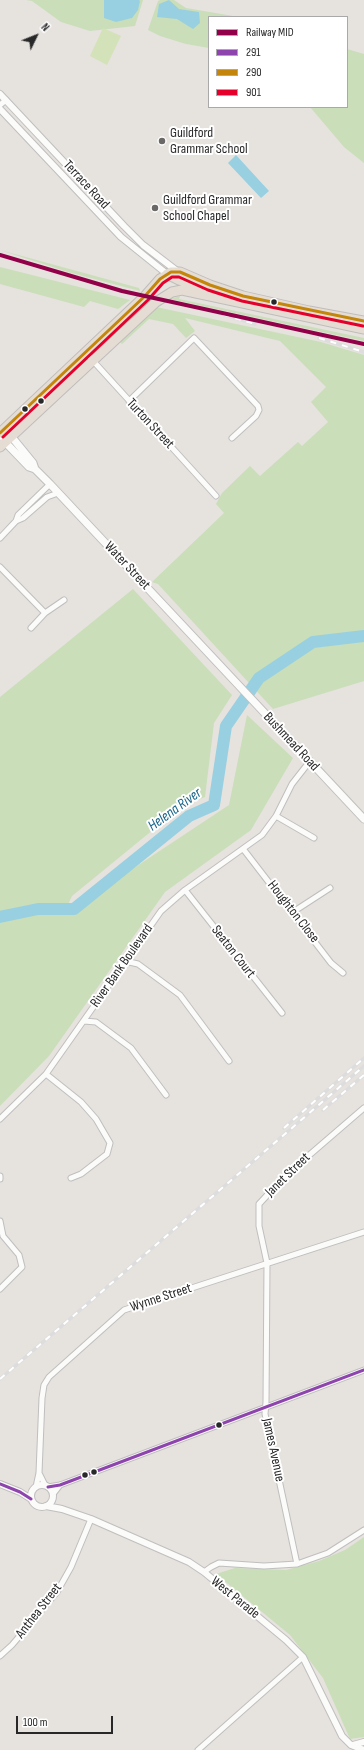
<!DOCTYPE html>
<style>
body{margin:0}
#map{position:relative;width:364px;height:1750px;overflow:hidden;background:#e6e2de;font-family:"Sofia Sans Condensed",sans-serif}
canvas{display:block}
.legend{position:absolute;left:208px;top:16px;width:140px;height:92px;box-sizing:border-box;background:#fff;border:1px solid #a9a9a9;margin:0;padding:5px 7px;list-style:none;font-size:12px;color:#282828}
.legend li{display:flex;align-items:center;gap:8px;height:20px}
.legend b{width:20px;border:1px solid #a9a9a9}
.north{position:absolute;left:16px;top:16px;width:40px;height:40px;-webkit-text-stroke:3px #fff;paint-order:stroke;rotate:47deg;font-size:11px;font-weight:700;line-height:16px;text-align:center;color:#282828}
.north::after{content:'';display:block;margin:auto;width:14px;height:18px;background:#282828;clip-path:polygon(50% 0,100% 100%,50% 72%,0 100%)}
.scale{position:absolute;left:16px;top:1716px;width:97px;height:18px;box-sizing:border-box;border:2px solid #282828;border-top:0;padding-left:5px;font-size:12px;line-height:14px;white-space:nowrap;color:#282828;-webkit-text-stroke:3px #fff;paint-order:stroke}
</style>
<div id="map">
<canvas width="364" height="1750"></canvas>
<ul class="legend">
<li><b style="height:5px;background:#910048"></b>Railway MID</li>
<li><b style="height:5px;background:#8e44ad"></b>291</li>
<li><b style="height:5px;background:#c3860a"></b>290</li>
<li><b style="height:5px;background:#e4002b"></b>901</li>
</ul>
<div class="north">N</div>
<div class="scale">100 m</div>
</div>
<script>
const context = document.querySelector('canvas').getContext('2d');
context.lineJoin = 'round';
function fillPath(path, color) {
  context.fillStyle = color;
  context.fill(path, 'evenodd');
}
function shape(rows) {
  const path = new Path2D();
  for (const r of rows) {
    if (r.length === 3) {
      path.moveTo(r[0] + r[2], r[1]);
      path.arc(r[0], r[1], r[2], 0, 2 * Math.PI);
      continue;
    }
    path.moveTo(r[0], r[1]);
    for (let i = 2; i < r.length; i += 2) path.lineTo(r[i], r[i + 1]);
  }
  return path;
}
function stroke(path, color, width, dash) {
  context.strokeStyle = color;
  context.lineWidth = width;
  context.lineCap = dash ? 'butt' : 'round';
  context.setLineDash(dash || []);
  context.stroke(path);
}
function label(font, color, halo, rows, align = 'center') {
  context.font = font + ' "Sofia Sans Condensed",sans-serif';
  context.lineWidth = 4;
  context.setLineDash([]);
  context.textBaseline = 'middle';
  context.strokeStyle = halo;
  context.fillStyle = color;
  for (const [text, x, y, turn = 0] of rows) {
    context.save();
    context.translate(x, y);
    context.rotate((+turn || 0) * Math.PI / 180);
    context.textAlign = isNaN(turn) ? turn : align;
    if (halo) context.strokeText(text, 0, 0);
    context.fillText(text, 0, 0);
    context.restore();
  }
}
fillPath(shape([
 [26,0,143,0,135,26,90,31,61,22,32,1],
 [160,0,174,0,186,8,239,17,209,17,209,48,186,44,160,36,148,30,158,1],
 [347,49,364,54,364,163,344,147,310,107,347,107],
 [0,250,139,288,140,291,68,272],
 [0,267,24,273,130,300,118,309,90,301,84,307,0,284],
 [180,296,179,299,364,338,364,341,170,299],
 [156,307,321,342,364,355,364,681,273,709,158,584,152,582,224,513,216,504,222,493,250,466,260,476,298,442,302,446,328,422,311,402,326,387,280,341,185,318,195,331,186,338,173,324,149,319,122,344,120,342],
 [133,589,232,695,214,723,205,797,181,807,72,896,63,915,229,805,247,715,293,758,251,830,165,892,49,1056,0,1106,0,697],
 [364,1537,364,1737,350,1739,323,1678,290,1635,216,1574,235,1568,286,1570,319,1561,345,1550]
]), '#cadeba');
fillPath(shape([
 [103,28,121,36,107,65,90,56]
]), '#d3e2b8');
fillPath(shape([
 [104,0,139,0,140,1,138,10,132,18,116,22,104,18],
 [169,0,179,9,199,12,200,23,193,29,177,19,157,17,159,4],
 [236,155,269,191,261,198,228,163]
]), '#98d0e1');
stroke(shape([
 [0,917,38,909,74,909,189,816,214,805,226,726,259,678,313,642,364,636]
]), '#98d0e1', 12);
const minor = shape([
 [0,105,6,100],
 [85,352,216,496],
 [129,401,194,338,258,406,259,410,256,416,232,438],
 [16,521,23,518,47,497,58,493],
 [0,538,16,521,18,515,50,484],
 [0,567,45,613],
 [31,628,45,613,64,600],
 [276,816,314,838],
 [244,850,331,963,343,973],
 [185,890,282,1013],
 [293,912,330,888],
 [125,961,138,964,180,995,229,1061],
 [84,1021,96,1022,131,1048,166,1095],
 [0,1119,46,1074],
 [0,1176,0,1179],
 [71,1178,81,1174,107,1154,110,1143,96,1119,81,1102,46,1074,161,911,185,890,262,835,276,816,292,784,310,761],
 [0,1221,3,1236,19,1255,22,1267,0,1289],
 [39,1473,45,1485],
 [36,1487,39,1473,42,1398,44,1385,49,1377,124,1310,364,1232],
 [48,1487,60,1485,364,1370],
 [53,1494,60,1485],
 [297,1564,265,1414,266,1402,267,1263,259,1226,259,1204,285,1176,364,1108],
 [204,1572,211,1567,219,1563,264,1566,297,1564,328,1553,364,1530],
 [0,1656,12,1645,57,1592,71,1567,91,1519],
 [198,1750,303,1657]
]);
const tertiary = shape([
 [0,94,124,226,143,245,177,271],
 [0,109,121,237,167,274],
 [0,1484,20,1492,31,1499],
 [42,1496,11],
 [46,1506,62,1509,91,1519,189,1562,204,1572,286,1640,303,1657,342,1736,351,1745,364,1750],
 [353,1745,364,1742]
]);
const secondary = shape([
 [1,432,5,442,29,467,35,469,50,484,364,819],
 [7,434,11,436,33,463,35,469]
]);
const trunk = shape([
 [167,274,179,280,203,288,208,294],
 [0,433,145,296,160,279,171,272,180,272,210,285,243,296,309,311,364,321],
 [0,447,156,302,172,292,182,290,364,329]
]);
stroke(minor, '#c0bfbf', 7);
stroke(tertiary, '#c0bfbf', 8);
stroke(secondary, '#c0bfbf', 9);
stroke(trunk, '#bfbdbc', 11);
stroke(minor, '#fbfbfa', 5);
stroke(tertiary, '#fbfbfa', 6);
stroke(secondary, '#fbfbfa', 7);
stroke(trunk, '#e5ddd4', 9);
const rail = shape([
 [212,311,255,324],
 [319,338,364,352],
 [323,1110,364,1075],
 [284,1128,364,1058],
 [0,1379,364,1066]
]);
stroke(rail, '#ddddde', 3.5);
stroke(rail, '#fff', 2, [6]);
stroke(shape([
 [0,1484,20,1492,31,1499],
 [48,1487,60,1485,364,1370]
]), '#8e44ad', 3);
stroke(shape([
 [0,433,145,296,160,279,171,272,180,272,210,285,243,296,364,321]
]), '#c3860a', 3);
stroke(shape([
 [3,437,148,300,163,283,172,277,179,277,208,290,242,301,363,326]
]), '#e4002b', 3);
stroke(shape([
 [0,255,122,291,364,344]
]), '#910048', 4);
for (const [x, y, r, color] of [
 [162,141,4,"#6a6968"],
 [155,208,4,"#6a6968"],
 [274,302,3.5,"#282828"],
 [41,401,3.5,"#282828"],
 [25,409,3.5,"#282828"],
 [219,1425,3.5,"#282828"],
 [94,1472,3.5,"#282828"],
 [85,1475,3.5,"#282828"]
]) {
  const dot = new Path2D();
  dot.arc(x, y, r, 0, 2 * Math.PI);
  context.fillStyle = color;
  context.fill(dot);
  stroke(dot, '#fff', 1.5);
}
label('14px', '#282828', '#fff', [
 ["Guildford",170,133],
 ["Grammar School",170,149],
 ["Guildford Grammar",163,200],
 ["School Chapel",163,216]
], 'left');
label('14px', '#282828', '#fff', [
 ["Terrace Road",86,185,47],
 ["Turton Street",150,424,47],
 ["Water Street",127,566,47],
 ["Bushmead Road",291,742,47],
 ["Houghton Close",293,912,52],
 ["Seaton Court",233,952,52],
 ["River Bank Boulevard",122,966,-55],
 ["Janet Street",288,1175,-44],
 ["Wynne Street",161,1298,-18],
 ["James Avenue",273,1450,78],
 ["West Parade",235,1598,39],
 ["Anthea Street",39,1611,-52]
]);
label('italic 15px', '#1a668b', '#fff', [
 ["Helena River",175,810,-36]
]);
</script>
